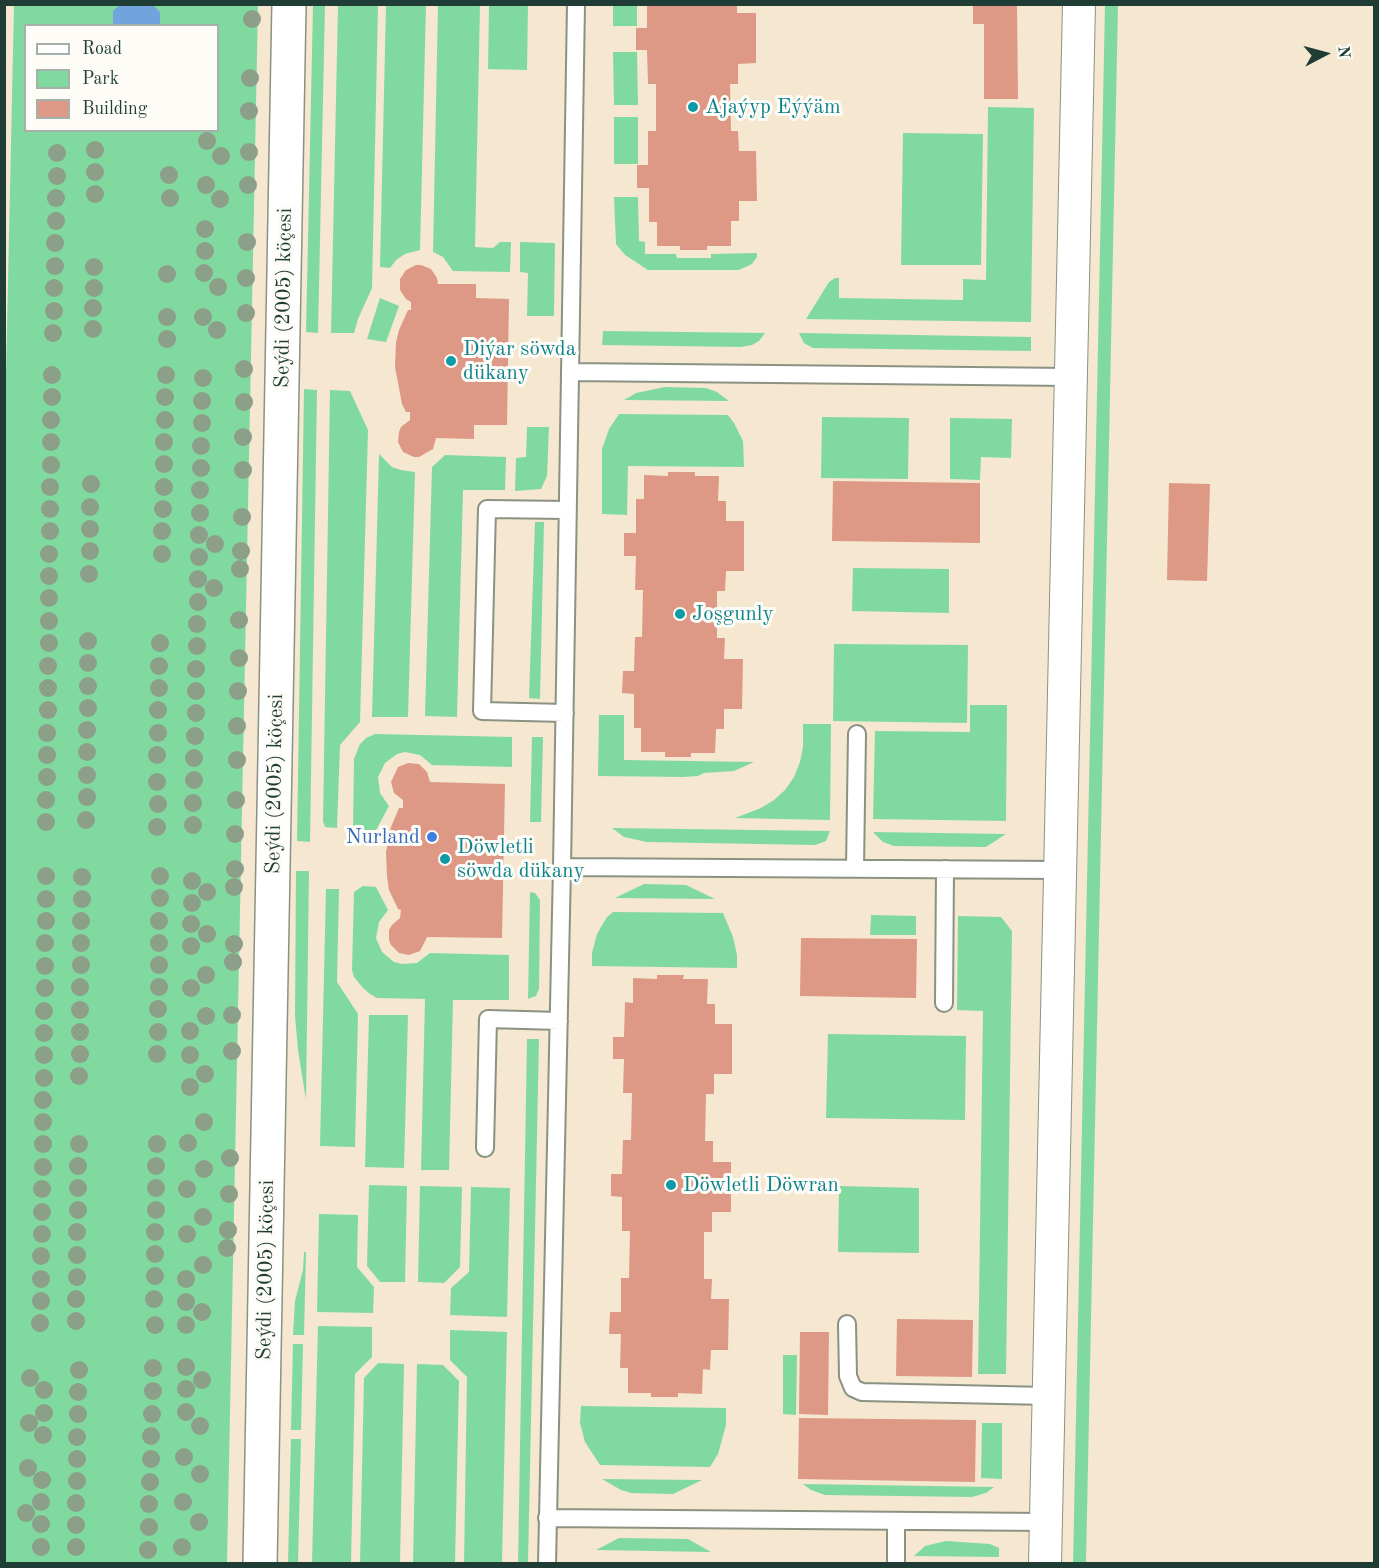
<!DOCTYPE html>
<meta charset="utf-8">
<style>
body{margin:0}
#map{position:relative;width:1379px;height:1568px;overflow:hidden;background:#f5e7d0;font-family:"Old Standard TT",serif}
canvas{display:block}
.frame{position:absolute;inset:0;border:6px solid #1f3d34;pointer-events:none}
.legend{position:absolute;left:24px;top:24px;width:195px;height:108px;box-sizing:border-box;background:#fdfcf7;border:2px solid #a4b0a9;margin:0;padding:8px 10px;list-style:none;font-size:18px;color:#1f3d34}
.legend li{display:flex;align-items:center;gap:12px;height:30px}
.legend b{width:30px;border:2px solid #a4b0a9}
.north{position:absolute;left:1295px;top:24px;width:60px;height:60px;-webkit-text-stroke:4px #fdfcf7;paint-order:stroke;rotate:84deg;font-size:16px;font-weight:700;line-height:24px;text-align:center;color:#1f3d34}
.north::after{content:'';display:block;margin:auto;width:21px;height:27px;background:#1f3d34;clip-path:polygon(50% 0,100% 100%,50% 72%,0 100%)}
</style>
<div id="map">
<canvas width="1379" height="1568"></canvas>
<div class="frame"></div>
<ul class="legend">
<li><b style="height:8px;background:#fff"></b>Road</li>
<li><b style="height:16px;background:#80daa0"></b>Park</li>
<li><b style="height:16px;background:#dd9986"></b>Building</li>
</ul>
<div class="north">N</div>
</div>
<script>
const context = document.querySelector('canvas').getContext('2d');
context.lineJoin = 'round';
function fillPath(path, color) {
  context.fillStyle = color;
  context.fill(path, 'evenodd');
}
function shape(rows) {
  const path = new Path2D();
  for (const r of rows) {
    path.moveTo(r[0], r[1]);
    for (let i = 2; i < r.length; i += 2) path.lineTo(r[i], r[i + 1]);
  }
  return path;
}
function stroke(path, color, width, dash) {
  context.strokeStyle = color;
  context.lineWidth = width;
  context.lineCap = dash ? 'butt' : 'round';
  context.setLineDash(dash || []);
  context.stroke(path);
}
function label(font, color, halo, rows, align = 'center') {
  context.font = font + ' "Old Standard TT",serif';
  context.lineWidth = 6;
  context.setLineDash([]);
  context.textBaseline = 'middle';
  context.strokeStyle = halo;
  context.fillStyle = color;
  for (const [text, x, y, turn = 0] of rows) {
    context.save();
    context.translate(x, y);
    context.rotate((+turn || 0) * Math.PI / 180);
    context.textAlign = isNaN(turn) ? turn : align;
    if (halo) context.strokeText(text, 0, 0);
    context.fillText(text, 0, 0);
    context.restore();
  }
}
fillPath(shape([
 [14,5,258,5,227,1563,5,1564,4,466],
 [26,26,218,26,218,130,26,130],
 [313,5,325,5,318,333,306,332],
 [338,5,378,5,372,288,358,319,354,333,331,333],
 [386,5,426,5,420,250,405,254,396,260,390,268,380,267],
 [438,5,480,5,475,247,493,248,500,242,511,242,510,272,453,271,443,257,433,252],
 [489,5,528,5,527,70,488,69],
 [613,5,637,5,637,26,613,26],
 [1118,5,1086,1563,1073,1564,1105,5],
 [613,52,637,52,638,105,614,105],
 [988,107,1034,108,1031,322,806,319,829,282,835,278,839,278,839,298,963,300,963,279,986,280],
 [614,117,638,117,638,164,614,164],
 [903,133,983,134,981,265,901,265],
 [614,197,638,197,639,241,645,242,645,254,676,254,677,258,711,258,711,254,757,253,757,257,752,264,739,270,648,270,625,255,616,244],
 [520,242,555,243,554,316,527,316,528,273,520,272],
 [380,298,399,306,386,342,367,339],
 [603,331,765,333,759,341,752,345,741,347,602,345],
 [799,333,1031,337,1031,351,813,348,804,343],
 [665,387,706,388,717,392,729,401,624,400,636,393],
 [304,389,317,390,310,842,297,841],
 [330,390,350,391,368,430,360,722,340,745,337,828,325,827,323,821],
 [619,414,728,415,734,423,743,441,744,467,628,466,627,515,602,514,602,449,609,429],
 [822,417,909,418,908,479,821,478],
 [950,418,1012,419,1011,458,981,457,980,480,950,479],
 [527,427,549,427,547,476,541,489,515,491,516,458,526,457],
 [379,454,392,467,401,470,415,472,408,717,372,717],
 [445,455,506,457,505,490,463,490,457,717,425,716,432,467],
 [535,522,544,522,540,699,529,698],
 [853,568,949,569,949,613,852,611],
 [834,644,968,645,967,723,833,721],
 [970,705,1007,705,1006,821,873,819,875,731,970,732],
 [599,715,624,715,624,760,754,762,734,771,704,773,698,776,683,777,598,776],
 [803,724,831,724,830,820,735,818,761,808,774,800,785,790,794,777,800,762,803,747],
 [375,734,512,737,512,767,432,765,420,755,405,752,397,754,385,763,378,777,380,793,389,806,375,832,353,831,354,759,360,744,366,738],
 [532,737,543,737,541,822,530,822],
 [612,828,830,831,826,841,815,845,647,842,624,837],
 [873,832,1006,834,986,847,894,846,883,842],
 [296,871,309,871,306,1100,298,1050,295,1016],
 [644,884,686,885,715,899,615,898],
 [363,886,376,887,388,910,379,922,376,938,382,952,394,962,402,964,417,963,430,953,509,955,509,1000,453,1000,449,1170,421,1170,425,999,377,998,370,994,363,988,354,977,352,970,354,892],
 [326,889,339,889,337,982,358,1014,355,1147,320,1146],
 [530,892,535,893,540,900,539,989,536,996,528,999],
 [613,912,723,913,733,937,737,955,737,968,592,966,592,953,597,934,607,917],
 [871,915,916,916,916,935,870,935],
 [958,916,1001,917,1012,931,1006,1374,978,1374,983,1011,957,1010],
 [369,1015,408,1015,404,1168,365,1167],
 [828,1034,966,1036,965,1120,826,1118],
 [527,1039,539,1039,528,1563,518,1564],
 [369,1185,407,1186,405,1282,380,1282,367,1266],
 [420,1186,462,1187,460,1267,444,1283,418,1282],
 [839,1186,919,1188,919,1253,838,1252],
 [471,1187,510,1188,507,1317,450,1315,451,1288,469,1272],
 [319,1214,358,1215,357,1267,374,1287,373,1313,317,1312],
 [304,1252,306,1252,304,1335,293,1335,295,1301,303,1270],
 [318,1326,372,1327,372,1357,355,1374,351,1563,312,1563],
 [450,1330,507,1332,502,1563,464,1563,467,1377,450,1360],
 [293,1344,303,1344,301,1430,291,1430],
 [783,1355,797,1355,796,1415,783,1414],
 [378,1363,404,1364,400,1563,360,1563,364,1378],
 [417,1364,443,1365,459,1381,455,1563,413,1563],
 [581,1406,726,1408,726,1425,718,1454,710,1467,600,1465,585,1442,580,1423],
 [982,1423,1002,1423,1002,1479,981,1478],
 [291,1439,301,1439,298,1563,288,1563],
 [602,1479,702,1480,673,1494,631,1493,621,1490],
 [803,1484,994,1487,986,1493,972,1497,825,1495,811,1490],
 [619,1538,688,1539,711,1552,596,1550],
 [946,1541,990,1544,999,1548,999,1557,914,1556,925,1546]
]), '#80daa0');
fillPath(shape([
 [120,5,153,5,160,12,160,25,113,25,113,11]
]), '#71a4dd');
fillPath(shape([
 [647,4,737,4,737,13,756,13,756,63,738,64,738,84,730,84,731,131,738,131,739,151,756,151,757,201,739,201,739,221,731,221,731,246,707,246,707,250,680,250,680,246,657,246,657,222,649,222,649,188,637,188,637,165,648,165,648,131,656,131,656,84,648,84,647,50,636,50,636,28,647,28],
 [973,4,1017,4,1018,99,984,99,984,24,973,24],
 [416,265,421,265,431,269,437,278,438,284,476,284,476,298,509,299,507,425,474,425,474,439,436,438,433,449,419,457,414,457,403,452,398,442,399,432,401,427,410,420,410,412,406,412,402,404,395,367,396,342,399,330,408,310,411,310,411,302,406,299,400,290,400,279,406,270],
 [668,472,695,472,695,476,719,476,718,501,726,501,726,521,744,521,744,571,726,571,725,591,717,591,717,638,725,638,724,659,743,659,742,709,724,709,724,729,716,729,715,753,691,753,691,757,665,757,665,752,641,752,641,728,634,728,634,694,622,693,623,671,634,671,635,637,642,637,643,590,635,590,636,556,624,556,624,533,636,533,636,499,644,499,644,475,668,476],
 [833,481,980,483,980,543,832,541],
 [1169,483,1210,484,1207,581,1167,580],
 [408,763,419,764,427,772,430,782,505,784,502,938,427,937,420,951,409,955,399,953,391,945,389,940,389,930,392,925,400,918,401,910,398,909,389,890,387,877,386,852,391,827,399,808,403,808,403,800,394,793,391,782,398,767],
 [801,938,917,939,916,998,800,996],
 [657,975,684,975,683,979,708,979,707,1004,715,1004,715,1024,732,1024,732,1074,714,1074,714,1094,706,1094,705,1141,713,1141,713,1162,731,1162,731,1212,712,1212,712,1232,704,1232,704,1279,712,1279,711,1299,729,1299,728,1350,711,1350,710,1370,703,1369,702,1394,678,1393,678,1397,651,1397,651,1393,628,1393,628,1368,620,1368,621,1334,609,1334,610,1312,621,1312,621,1278,629,1278,630,1231,622,1231,622,1197,611,1196,611,1174,622,1174,623,1140,631,1140,632,1093,623,1093,624,1059,613,1059,613,1037,624,1037,625,1002,633,1003,633,978,657,979],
 [897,1319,973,1320,972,1377,896,1376],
 [800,1332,829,1332,828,1415,799,1414],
 [799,1418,976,1420,975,1482,798,1479]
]), '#dd9986');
const service = shape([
 [570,372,1071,377],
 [565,713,482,711,487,509,568,510],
 [562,867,1060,870],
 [855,868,857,734],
 [944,1003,945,869],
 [485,1148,488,1019,559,1021],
 [847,1324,848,1376,853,1388,862,1392,1048,1396],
 [547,1518,1046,1522],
 [547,1564,562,867,576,4],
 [896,1564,896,1522]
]);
const minor = shape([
 [1045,1564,1079,4]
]);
const tertiary = shape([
 [260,1564,289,4]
]);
stroke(service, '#8a9282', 20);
stroke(minor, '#8a9282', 34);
stroke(tertiary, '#8a9282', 36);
stroke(service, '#fff', 16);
stroke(minor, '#fff', 32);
stroke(tertiary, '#fff', 33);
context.fillStyle = '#8c9f89';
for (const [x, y] of [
 [252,19],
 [250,78],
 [249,111],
 [207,141],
 [95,150],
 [249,152],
 [57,153],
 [221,156],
 [95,172],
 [169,175],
 [57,176],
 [206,185],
 [248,185],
 [95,194],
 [56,198],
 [170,198],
 [220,199],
 [56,221],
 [205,229],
 [247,242],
 [55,243],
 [205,251],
 [55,266],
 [94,267],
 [204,273],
 [167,274],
 [246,278],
 [218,287],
 [54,288],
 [94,288],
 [93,308],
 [54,311],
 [246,313],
 [167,317],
 [203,317],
 [93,329],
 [217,330],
 [53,333],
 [167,339],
 [244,369],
 [52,375],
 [166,375],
 [203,378],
 [52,397],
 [165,397],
 [202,401],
 [244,402],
 [51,420],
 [165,420],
 [202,423],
 [243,437],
 [51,442],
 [164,442],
 [201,446],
 [164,464],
 [51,465],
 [201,468],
 [243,470],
 [91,484],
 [50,487],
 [164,487],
 [200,490],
 [90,507],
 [50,509],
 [163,509],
 [200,513],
 [242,517],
 [90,529],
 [50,531],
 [162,531],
 [199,535],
 [215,544],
 [90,551],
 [241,551],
 [49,554],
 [162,554],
 [199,557],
 [240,569],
 [89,574],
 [49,576],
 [198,579],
 [214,588],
 [49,598],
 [198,602],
 [239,620],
 [49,621],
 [197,624],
 [88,641],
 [49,643],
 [160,643],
 [197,646],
 [239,658],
 [88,663],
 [48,666],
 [159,666],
 [196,669],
 [88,686],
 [48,688],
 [159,688],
 [196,691],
 [238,691],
 [88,708],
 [48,710],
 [158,710],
 [196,713],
 [237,726],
 [87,730],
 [47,733],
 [158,733],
 [195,736],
 [87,752],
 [47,755],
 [157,755],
 [194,758],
 [237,760],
 [87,775],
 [47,777],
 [194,780],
 [157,782],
 [87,797],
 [46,800],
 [236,800],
 [193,803],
 [158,804],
 [86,820],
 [46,822],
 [193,825],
 [157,827],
 [235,834],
 [235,869],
 [46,876],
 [160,876],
 [82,877],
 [192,881],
 [234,887],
 [207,892],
 [160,898],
 [46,899],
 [82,899],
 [192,903],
 [46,921],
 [81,921],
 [159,921],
 [191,924],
 [207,934],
 [45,943],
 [81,943],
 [159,943],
 [234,944],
 [191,946],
 [233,962],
 [81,965],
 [159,965],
 [45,966],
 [206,975],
 [80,987],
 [159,987],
 [45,988],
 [191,988],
 [158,1009],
 [80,1010],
 [44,1011],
 [232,1015],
 [206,1016],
 [190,1031],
 [80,1032],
 [158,1032],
 [44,1033],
 [232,1051],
 [80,1054],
 [157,1054],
 [44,1055],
 [190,1055],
 [205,1074],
 [79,1076],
 [44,1078],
 [190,1087],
 [43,1100],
 [43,1122],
 [204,1122],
 [188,1143],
 [43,1144],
 [79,1144],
 [157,1144],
 [230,1158],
 [78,1166],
 [156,1166],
 [43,1167],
 [204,1169],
 [78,1188],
 [156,1188],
 [42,1189],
 [187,1189],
 [229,1194],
 [78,1210],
 [156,1210],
 [42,1212],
 [203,1217],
 [228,1230],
 [77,1232],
 [155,1232],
 [42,1234],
 [187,1234],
 [227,1248],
 [155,1254],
 [77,1255],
 [41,1256],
 [203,1265],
 [155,1276],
 [77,1277],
 [41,1279],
 [186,1279],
 [76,1299],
 [154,1299],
 [41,1301],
 [186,1302],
 [202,1312],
 [76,1321],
 [40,1323],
 [155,1325],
 [186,1325],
 [186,1367],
 [153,1368],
 [79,1370],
 [30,1378],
 [202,1380],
 [186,1389],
 [44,1390],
 [153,1391],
 [78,1392],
 [186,1412],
 [44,1413],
 [78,1414],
 [152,1414],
 [29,1423],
 [200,1426],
 [43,1435],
 [151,1436],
 [77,1437],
 [184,1457],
 [77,1459],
 [151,1459],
 [28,1468],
 [200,1474],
 [42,1480],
 [77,1481],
 [150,1482],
 [41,1502],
 [183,1502],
 [76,1503],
 [149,1504],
 [26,1513],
 [199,1522],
 [41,1524],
 [76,1525],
 [149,1527],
 [41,1547],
 [76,1547],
 [182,1547],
 [148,1550]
]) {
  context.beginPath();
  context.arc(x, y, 9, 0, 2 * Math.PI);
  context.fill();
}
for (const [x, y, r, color] of [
 [693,107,6,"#0f9aa8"],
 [451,361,6,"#0f9aa8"],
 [680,614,6,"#0f9aa8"],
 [432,837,6,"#3f7fe0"],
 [445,859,6,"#0f9aa8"],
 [671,1185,6,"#0f9aa8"]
]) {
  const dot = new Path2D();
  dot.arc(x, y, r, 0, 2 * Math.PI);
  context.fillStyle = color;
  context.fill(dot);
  stroke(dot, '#fdfcf7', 2);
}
label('21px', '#0d838f', '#fdfcf7', [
 ["Ajaýyp Eýýäm",705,107],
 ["Diýar söwda",463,349],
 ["dükany",463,373],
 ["Joşgunly",692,614],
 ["Döwletli",457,847],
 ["söwda dükany",457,871],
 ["Döwletli Döwran",683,1185]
], 'left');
label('21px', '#1f3d34', '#fdfcf7', [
 ["Seýdi (2005) köçesi",284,298,-89],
 ["Seýdi (2005) köçesi",275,784,-89],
 ["Seýdi (2005) köçesi",266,1270,-89]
]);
label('21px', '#366cbe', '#fdfcf7', [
 ["Nurland",420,837]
], 'right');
</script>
